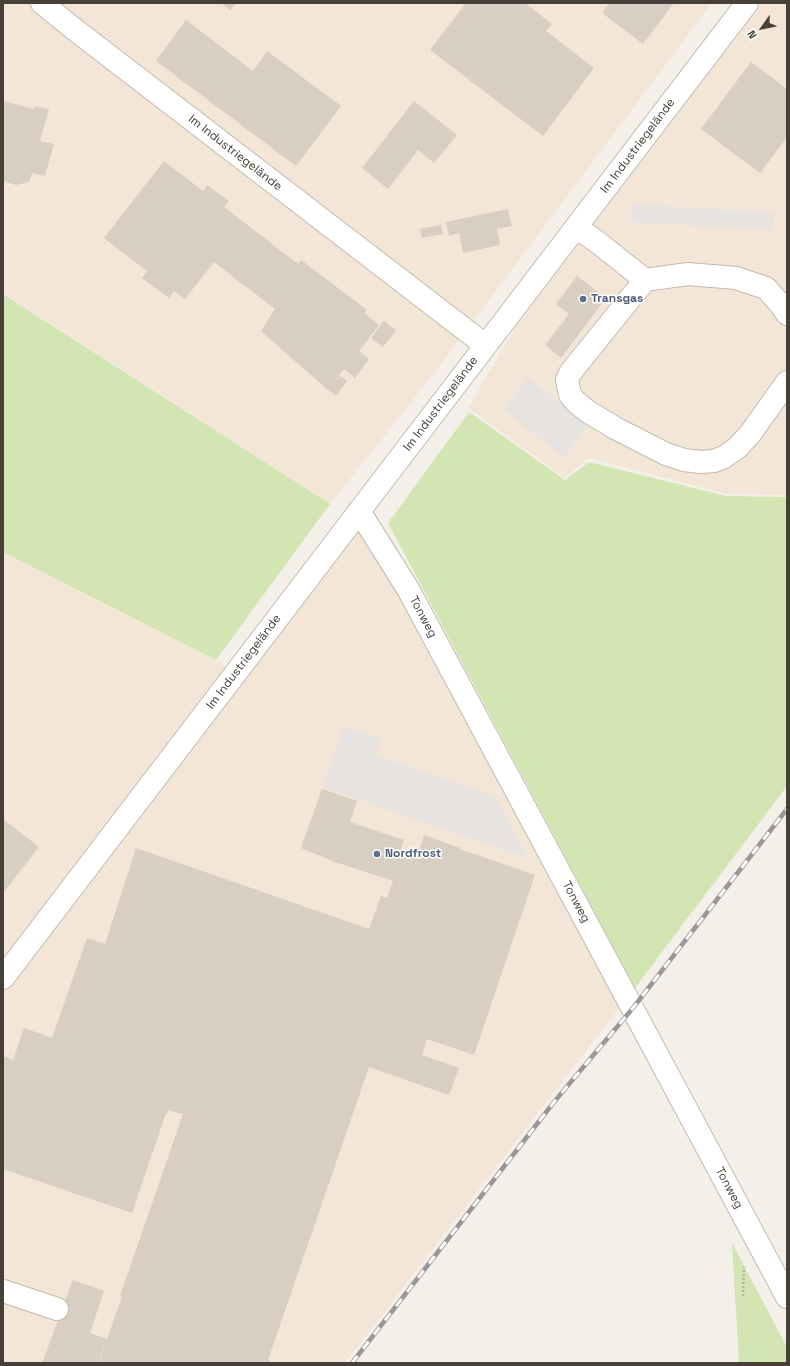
<!DOCTYPE html>
<meta charset="utf-8">
<style>
body{margin:0}
#map{position:relative;width:790px;height:1366px;overflow:hidden;background:#f4f0e9;font-family:"Space Grotesk",sans-serif}
canvas{display:block}
.frame{position:absolute;inset:0;border:4px solid #474038;pointer-events:none}
.north{position:absolute;left:742px;top:8px;width:40px;height:40px;-webkit-text-stroke:3px #fff;paint-order:stroke;rotate:237deg;font-size:11px;font-weight:700;line-height:16px;text-align:center;color:#474038}
.north::after{content:'';display:block;margin:auto;width:14px;height:18px;background:#474038;clip-path:polygon(50% 0,100% 100%,50% 72%,0 100%)}
</style>
<div id="map">
<canvas width="790" height="1366"></canvas>
<div class="frame"></div>
<div class="north">N</div>
</div>
<script>
const context = document.querySelector('canvas').getContext('2d');
context.lineJoin = 'round';
function fillPath(path, color) {
  context.fillStyle = color;
  context.fill(path, 'evenodd');
}
function shape(rows) {
  const path = new Path2D();
  for (const r of rows) {
    path.moveTo(r[0], r[1]);
    for (let i = 2; i < r.length; i += 2) path.lineTo(r[i], r[i + 1]);
  }
  return path;
}
function stroke(path, color, width, dash) {
  context.strokeStyle = color;
  context.lineWidth = width;
  context.lineCap = dash ? 'butt' : 'round';
  context.setLineDash(dash || []);
  context.stroke(path);
}
function label(font, color, halo, rows, align = 'center') {
  context.font = font + ' "Space Grotesk",sans-serif';
  context.lineWidth = 3;
  context.setLineDash([]);
  context.textBaseline = 'middle';
  context.strokeStyle = halo;
  context.fillStyle = color;
  for (const [text, x, y, turn = 0] of rows) {
    context.save();
    context.translate(x, y);
    context.rotate((+turn || 0) * Math.PI / 180);
    context.textAlign = isNaN(turn) ? turn : align;
    if (halo) context.strokeText(text, 0, 0);
    context.fillText(text, 0, 0);
    context.restore();
  }
}
fillPath(shape([
 [3,3,712,3,432,376,330,504,3,293],
 [761,3,787,3,787,495,726,494,589,458,565,478,468,408,517,325,611,199],
 [360,528,399,588,623,1003,345,1363,3,1363,3,552,216,660,245,680]
]), '#f4e6d6');
fillPath(shape([
 [3,294,330,504,216,660,3,552],
 [469,412,565,480,589,462,726,496,787,497,787,786,635,988,388,523],
 [732,1243,787,1347,787,1363,739,1363]
]), '#d2e6b4');
fillPath(shape([
 [632,204,774,213,773,230,631,222],
 [528,378,589,425,564,457,503,410],
 [344,726,381,739,376,755,494,796,529,859,323,787]
]), '#e6e3e1');
fillPath(shape([
 [221,3,236,3,230,10],
 [466,3,525,3,552,24,546,31,594,68,543,136,430,50],
 [609,3,674,3,643,44,602,13],
 [186,20,253,71,267,51,341,106,296,166,156,61],
 [751,62,787,89,787,137,760,173,701,129],
 [3,101,34,109,35,106,49,109,40,141,54,144,45,176,32,173,29,182,16,185,3,181],
 [414,101,457,135,434,163,418,150,388,189,362,168],
 [164,161,203,191,207,185,229,201,224,207,298,264,301,260,367,310,364,313,379,325,359,351,369,359,355,378,344,369,332,385,340,376,347,381,336,396,328,390,261,331,275,309,214,262,185,299,174,291,169,298,142,278,147,271,104,238],
 [508,209,512,226,497,229,500,245,463,253,459,233,449,236,446,222],
 [441,225,443,234,422,238,420,229],
 [577,276,606,298,561,358,545,345,569,314,556,304],
 [384,321,396,331,383,347,371,338],
 [322,789,357,801,350,822,404,840,401,849,418,855,424,835,460,848,460,849,535,875,474,1055,427,1039,422,1055,459,1068,449,1095,369,1067,268,1360,270,1360,269,1363,99,1363,106,1340,98,1363,42,1363,73,1280,104,1291,90,1333,107,1339,122,1297,120,1296,183,1114,169,1110,168,1113,166,1113,132,1213,3,1169,3,1056,13,1060,24,1028,52,1038,87,938,105,944,136,848,369,929,381,896,387,898,393,881,335,862,301,848],
 [3,819,39,847,3,893]
]), '#d8cec2');
const minor = shape([
 [42,3,74,29,485,345],
 [576,227,600,244,645,280],
 [787,314,781,305,766,288,736,278,688,274,645,280,570,373,567,380,570,395,575,401,587,411,615,428,666,454,684,460,701,462,714,461,724,457,737,448,750,434,787,382],
 [359,511,408,589,787,1297],
 [3,978,747,3],
 [3,1291,57,1309]
]);
stroke(minor, '#c2baaf', 24);
stroke(shape([
 [743,1296,744,1267]
]), '#c0b29e', 2.5, [2, 2]);
stroke(minor, '#fff', 22);
const rail = shape([
 [352,1363,554,1102,633,1008,787,809]
]);
stroke(rail, '#989898', 4.5);
stroke(rail, '#fff', 3, [9]);
for (const [x, y, r, color] of [
 [583,299,4,"#5c6f8a"],
 [377,854,4,"#5c6f8a"]
]) {
  const dot = new Path2D();
  dot.arc(x, y, r, 0, 2 * Math.PI);
  context.fillStyle = color;
  context.fill(dot);
  stroke(dot, '#fff', 1.5);
}
label('12px', '#474038', '#fff', [
 ["Im Industriegelände",638,146,-53],
 ["Im Industriegelände",235,153,38],
 ["Im Industriegelände",441,404,-53],
 ["Tonweg",423,617,62],
 ["Im Industriegelände",244,662,-53],
 ["Tonweg",576,902,62],
 ["Tonweg",729,1188,62]
]);
label('bold 12px', '#4e5e75', '#fff', [
 ["Transgas",591,299],
 ["Nordfrost",385,854]
], 'left');
</script>
